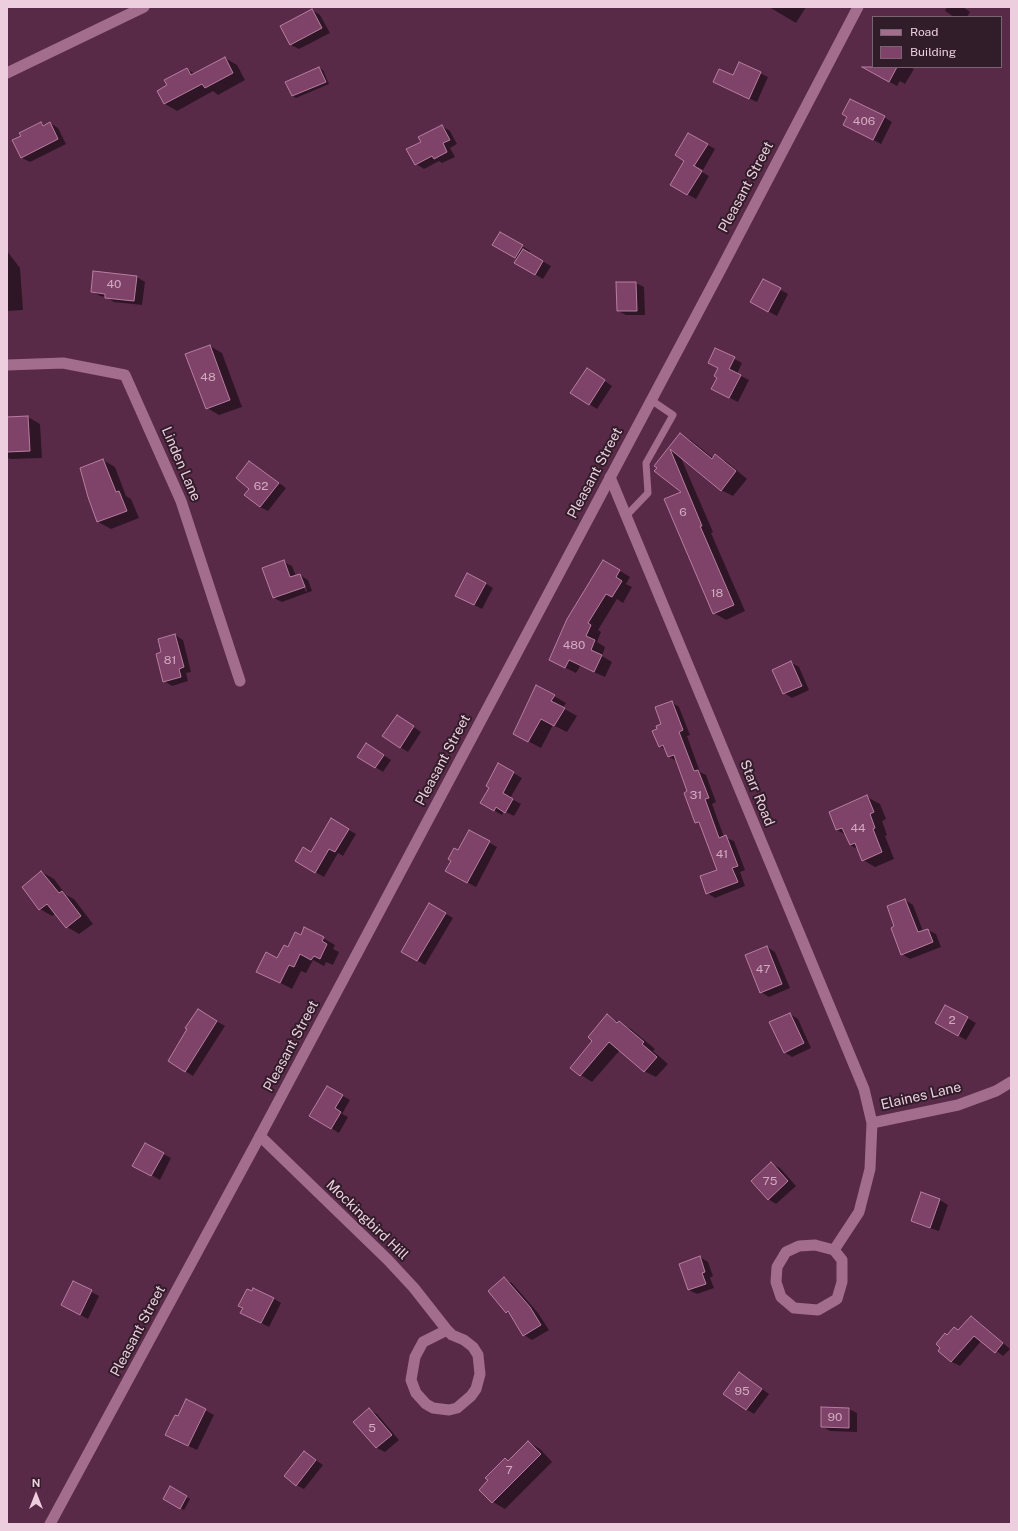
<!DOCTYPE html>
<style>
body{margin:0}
#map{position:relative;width:1018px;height:1531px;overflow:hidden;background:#592a48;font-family:"Public Sans",sans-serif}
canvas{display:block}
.frame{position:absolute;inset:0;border:8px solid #eccedf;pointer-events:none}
.legend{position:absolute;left:872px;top:16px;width:130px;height:52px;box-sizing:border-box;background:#311c29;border:1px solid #7c6372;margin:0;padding:5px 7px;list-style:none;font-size:12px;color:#eccedf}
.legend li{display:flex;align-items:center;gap:8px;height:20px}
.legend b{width:20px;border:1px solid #7c6372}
.north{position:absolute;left:16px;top:1475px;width:40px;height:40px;-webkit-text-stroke:3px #311c29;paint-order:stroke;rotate:0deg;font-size:11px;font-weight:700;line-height:16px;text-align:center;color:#eccedf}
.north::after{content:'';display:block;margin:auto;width:14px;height:18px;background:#eccedf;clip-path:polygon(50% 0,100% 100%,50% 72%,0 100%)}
</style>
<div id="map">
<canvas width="1018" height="1531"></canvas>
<div class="frame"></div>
<ul class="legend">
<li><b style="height:5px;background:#a36d8d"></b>Road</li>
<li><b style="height:11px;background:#7f4268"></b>Building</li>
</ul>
<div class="north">N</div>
</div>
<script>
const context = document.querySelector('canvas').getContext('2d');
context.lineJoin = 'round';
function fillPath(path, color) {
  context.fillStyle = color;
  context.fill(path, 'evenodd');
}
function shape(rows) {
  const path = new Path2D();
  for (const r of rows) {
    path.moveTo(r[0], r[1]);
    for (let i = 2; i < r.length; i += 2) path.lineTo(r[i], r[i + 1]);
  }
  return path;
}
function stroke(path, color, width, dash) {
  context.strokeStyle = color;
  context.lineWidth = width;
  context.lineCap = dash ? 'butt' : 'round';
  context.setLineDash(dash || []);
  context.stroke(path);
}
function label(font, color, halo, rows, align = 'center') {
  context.font = font + ' "Public Sans",sans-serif';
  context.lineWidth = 4;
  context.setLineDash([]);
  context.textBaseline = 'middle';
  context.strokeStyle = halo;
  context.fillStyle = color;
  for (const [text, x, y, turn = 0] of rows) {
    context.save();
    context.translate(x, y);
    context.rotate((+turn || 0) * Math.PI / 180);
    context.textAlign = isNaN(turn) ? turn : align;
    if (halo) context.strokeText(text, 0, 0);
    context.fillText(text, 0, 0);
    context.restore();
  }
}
fillPath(shape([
 [769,7,806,7,796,23],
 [947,7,963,7,970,12,967,17,954,17,945,11],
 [312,10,320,15,330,33,299,49,291,45],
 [225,58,237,65,245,80,218,95,213,91,177,111,165,104,169,85,187,69,195,74],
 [875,67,910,67,914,69,905,84,900,81,897,86,872,72],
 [319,68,323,70,329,84,296,98,292,96],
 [760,73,768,77,757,102,714,82,733,77],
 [849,117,884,117,892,122,881,144,853,129],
 [41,123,45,125,50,123,58,128,66,144,30,162,22,158,22,136],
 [442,126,450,131,457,144,450,148,455,157,442,163,439,161,424,169,416,164,422,142],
 [689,134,715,149,703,170,698,167,697,169,709,176,696,199,671,185,686,160],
 [500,233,530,251,529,253,551,266,543,279,516,263,518,259,493,245],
 [7,251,20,268,23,310,7,311],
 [94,272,137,277,145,282,142,305,114,302,106,297,100,296,92,291],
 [763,280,788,294,777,316,760,307],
 [636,283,644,287,645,315,626,315,618,311],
 [210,346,222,353,242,407,219,415,207,408],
 [716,349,742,363,737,374,749,380,738,402,720,393,718,378,719,368],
 [595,374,612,386,597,409,589,404],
 [28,417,40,424,42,458,11,459,7,458,7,418],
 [681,435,692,441,713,458,715,455,727,462,747,479,733,496,721,490,681,458,713,532,711,533,745,611,726,620,714,613,683,492,655,466],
 [103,460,115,467,126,496,131,499,139,518,111,529,98,522,89,496],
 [250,462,286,488,268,511,260,507],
 [604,561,630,577,626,584,632,587,623,603,617,599,598,630,601,632,597,642,605,647,602,656,612,662,605,677,580,666,576,673,550,660],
 [284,562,292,566,296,576,300,575,308,580,312,591,282,602,274,598,263,569],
 [301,580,303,580,307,591,306,592],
 [485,583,493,588,482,609,465,600],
 [175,635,183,640,191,672,186,673,188,681,172,686,164,681,162,653],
 [790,662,799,667,809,690,792,698,784,693],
 [537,686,566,703,563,708,577,716,567,732,553,725,541,748,526,740],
 [671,702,679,707,690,735,687,736,700,772,706,775,716,802,712,804,724,837,734,841,745,870,740,872,745,886,715,898,707,893,718,870,701,825,696,822,688,792,677,761,669,757,666,750,659,746,658,730,662,725],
 [405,721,421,732,408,752,400,747],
 [374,749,391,760,383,772,358,756],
 [498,764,522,778,510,798,521,804,514,816,504,811,502,815,481,803,490,787],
 [867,797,880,804,886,819,882,821,887,835,885,836,894,859,875,867,863,860,859,850,850,845,846,835,837,830],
 [331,820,356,834,343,856,338,853,324,877,296,861,311,853],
 [469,831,497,847,476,887,454,875,459,851],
 [42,872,54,879,66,895,74,899,93,924,79,934,67,927,56,913,52,916,40,909],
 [905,900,913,905,923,931,928,930,936,934,941,947,910,959,902,954,896,927],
 [430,904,453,918,425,965,403,952],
 [323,938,335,945,333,949,339,952,333,965,326,962,324,966,313,960,306,973,301,971,292,989,258,971,278,960,288,948],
 [767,947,775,952,790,988,769,997,761,992],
 [946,1006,976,1023,966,1040,936,1023],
 [790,1014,798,1019,811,1048,792,1057,784,1052],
 [206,1015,225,1026,193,1076,185,1071,189,1029],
 [607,1016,631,1029,655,1049,653,1051,668,1064,656,1077,644,1071,620,1050,592,1082,581,1075,571,1067,594,1041],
 [327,1087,350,1100,342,1114,348,1117,339,1133,311,1116],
 [145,1144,171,1158,160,1180,134,1165],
 [772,1164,780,1168,796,1186,776,1204,768,1199],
 [921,1194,940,1200,948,1205,939,1231,920,1225,912,1220],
 [700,1257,708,1262,713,1276,710,1278,714,1288,697,1294,689,1290],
 [504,1279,512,1283,538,1313,549,1330,532,1340,524,1335,512,1315,507,1312],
 [73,1282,99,1296,88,1319,70,1309],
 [273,1298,281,1303,269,1327,242,1313],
 [971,1317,979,1322,1010,1349,1003,1356,982,1340,960,1366,952,1362,939,1351],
 [747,1378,769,1394,754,1414,746,1409],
 [187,1400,214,1415,197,1450,174,1439,178,1417],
 [822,1408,849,1409,857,1413,857,1432,830,1431,822,1426],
 [369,1410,377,1414,399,1440,385,1452,377,1448,354,1422],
 [528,1442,540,1449,552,1462,505,1509,493,1502,505,1459,509,1461],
 [304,1452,323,1465,304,1489,296,1485],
 [171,1487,190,1499,184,1510,164,1498]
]), '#0007');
const building = shape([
 [312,9,322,28,290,45,280,26,312,9],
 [225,57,233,73,205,88,202,84,164,104,157,91,167,85,164,80,187,68,191,75,225,57],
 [739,62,761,72,749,99,713,82,719,69,733,75,739,62],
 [319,67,326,82,292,96,285,82,319,67],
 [862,67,897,67,889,82,862,67],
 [850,99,885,116,873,140,843,125,847,117,842,114,850,99],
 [41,122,43,126,50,122,58,139,21,158,12,140,21,136,19,133,41,122],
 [442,125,450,140,443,143,447,152,434,159,432,156,415,165,406,149,421,142,418,137,442,125],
 [688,133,708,144,694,166,693,165,702,171,687,195,670,185,684,161,675,155,688,133],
 [500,232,523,245,515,258,492,245,500,232],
 [523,249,543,261,535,275,514,263,523,249],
 [93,271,137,276,134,301,105,298,105,294,91,292,93,271],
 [763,279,781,288,768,312,750,302,763,279],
 [616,282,636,282,637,311,617,311,616,282],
 [210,345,230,400,206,409,185,354,210,345],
 [715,348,735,357,729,369,741,375,729,398,711,389,717,378,714,376,718,368,708,363,715,348],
 [587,368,605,380,589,405,570,393,587,368],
 [28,416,30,451,7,452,7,417,28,416],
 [680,433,712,459,715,454,736,471,721,491,670,449,702,526,700,526,734,605,713,614,664,499,681,492,654,471,657,468,654,466,680,433],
 [103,459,116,492,119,491,127,511,97,522,88,497,80,468,103,459],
 [249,461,279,483,260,507,244,495,249,489,236,478,249,461],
 [284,560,290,577,300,574,305,587,273,598,262,568,284,560],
 [603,560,620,570,616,577,622,581,612,597,606,594,588,623,591,625,586,636,595,640,591,650,602,655,594,672,569,660,565,668,549,660,567,619,603,560],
 [467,573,486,583,474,605,455,596,467,573],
 [175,634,184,667,179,669,181,677,163,682,156,654,161,652,158,639,175,634],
 [791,661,802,686,783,694,772,670,791,661],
 [536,685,555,695,551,701,565,708,554,726,541,719,528,742,513,734,536,685],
 [672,701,683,730,679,732,694,771,698,770,709,798,705,799,719,838,726,835,738,866,732,868,738,882,706,894,700,876,717,870,699,822,695,823,684,793,687,791,674,755,668,757,663,745,659,747,652,731,657,729,656,726,661,724,655,707,672,701],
 [397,715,414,726,400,748,382,736,397,715],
 [366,743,384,755,375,768,357,757,366,743],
 [498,763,514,772,503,793,513,799,505,813,496,807,494,811,480,803,489,788,486,786,498,763],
 [867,795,874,812,870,814,875,828,873,829,882,852,862,861,855,843,850,845,842,828,836,830,829,812,867,795],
 [331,818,349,829,335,852,329,849,315,873,295,861,303,847,311,852,331,818],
 [469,830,490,841,467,883,445,871,451,861,448,859,454,848,458,850,469,830],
 [41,871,59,893,62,891,81,916,66,928,47,904,39,910,22,887,41,871],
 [905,899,918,932,928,929,933,942,901,955,891,928,894,926,887,906,905,899],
 [429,903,446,913,417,961,401,952,429,903],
 [304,927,324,937,322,941,327,944,320,959,314,956,311,960,300,954,294,967,289,965,280,983,256,972,266,952,277,958,284,945,288,947,295,932,301,935,304,927],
 [767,946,782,984,760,993,745,955,767,946],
 [945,1005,968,1017,958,1036,935,1023,945,1005],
 [198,1009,217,1021,185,1072,168,1061,187,1029,185,1028,198,1009],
 [790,1013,804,1043,784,1053,769,1022,790,1013],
 [607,1014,617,1023,619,1021,644,1042,642,1044,657,1057,644,1072,609,1042,580,1076,570,1068,592,1041,588,1037,607,1014],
 [327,1086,343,1095,335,1108,341,1112,331,1129,309,1116,327,1086],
 [145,1143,164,1153,151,1176,132,1166,145,1143],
 [771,1162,788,1181,768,1200,751,1181,771,1162],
 [921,1192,940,1199,930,1228,911,1221,921,1192],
 [700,1256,705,1272,702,1273,706,1284,688,1290,679,1264,700,1256],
 [504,1277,530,1307,541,1325,523,1336,508,1311,506,1313,488,1291,504,1277],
 [73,1281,92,1290,80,1315,61,1305,73,1281],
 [253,1288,274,1298,261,1323,240,1313,243,1308,238,1306,247,1289,252,1291,253,1288],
 [971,1316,1003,1343,995,1353,974,1336,951,1362,938,1351,940,1348,936,1344,945,1333,947,1335,954,1327,958,1330,971,1316],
 [739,1372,762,1389,746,1410,723,1394,739,1372],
 [186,1399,206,1409,188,1446,165,1435,175,1415,178,1416,186,1399],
 [821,1407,849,1408,849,1428,821,1427,821,1407],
 [369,1408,392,1435,376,1448,353,1422,369,1408],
 [528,1441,541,1454,492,1503,479,1490,488,1480,485,1478,505,1458,508,1461,528,1441],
 [304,1451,316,1460,296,1486,284,1476,304,1451],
 [170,1486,187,1496,180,1509,163,1499,170,1486]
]);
fillPath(building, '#7f4268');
stroke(building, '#b67fa0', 1);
stroke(shape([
 [626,516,648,493,646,463,673,415,651,400]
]), '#a36d8d', 7);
stroke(shape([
 [7,73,144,7],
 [7,365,63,363,125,375,181,501,240,681],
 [610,477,864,1089,872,1123],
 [260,1136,388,1260,414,1288,447,1330],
 [815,1245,834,1250,842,1260,842,1282,837,1299,818,1310,794,1308,781,1297,776,1282,777,1267,786,1252,799,1246,815,1245],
 [834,1250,859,1212,870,1169,872,1123,958,1105,996,1091,1011,1082],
 [447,1330,452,1335,464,1340,473,1347,478,1355,480,1374,476,1389,471,1396,457,1408,449,1410,433,1408,426,1404,416,1393,411,1380,415,1357,423,1342,447,1330]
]), '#a36d8d', 11);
stroke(shape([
 [50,1524,260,1136,720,271,858,7]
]), '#a36d8d', 11);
label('12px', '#d1abc1', null, [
 ["406",864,121],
 ["40",114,284],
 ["48",208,377],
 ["62",261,486],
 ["6",683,512],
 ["18",717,593],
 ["480",574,645],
 ["81",170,660],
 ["31",696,795],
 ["44",858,828],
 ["41",722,854],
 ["47",763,969],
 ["2",952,1020],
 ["75",770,1181],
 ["95",742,1391],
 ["90",835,1417],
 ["5",372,1428],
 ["7",509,1470]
]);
label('14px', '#eccedf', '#311c29', [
 ["Pleasant Street",746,187,-62],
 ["Linden Lane",181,464,67],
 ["Pleasant Street",595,473,-62],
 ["Pleasant Street",443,760,-62],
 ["Starr Road",757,793,68],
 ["Pleasant Street",291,1046,-62],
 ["Elaines Lane",921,1096,-13],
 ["Mockingbird Hill",367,1220,44],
 ["Pleasant Street",138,1331,-62]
]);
</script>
